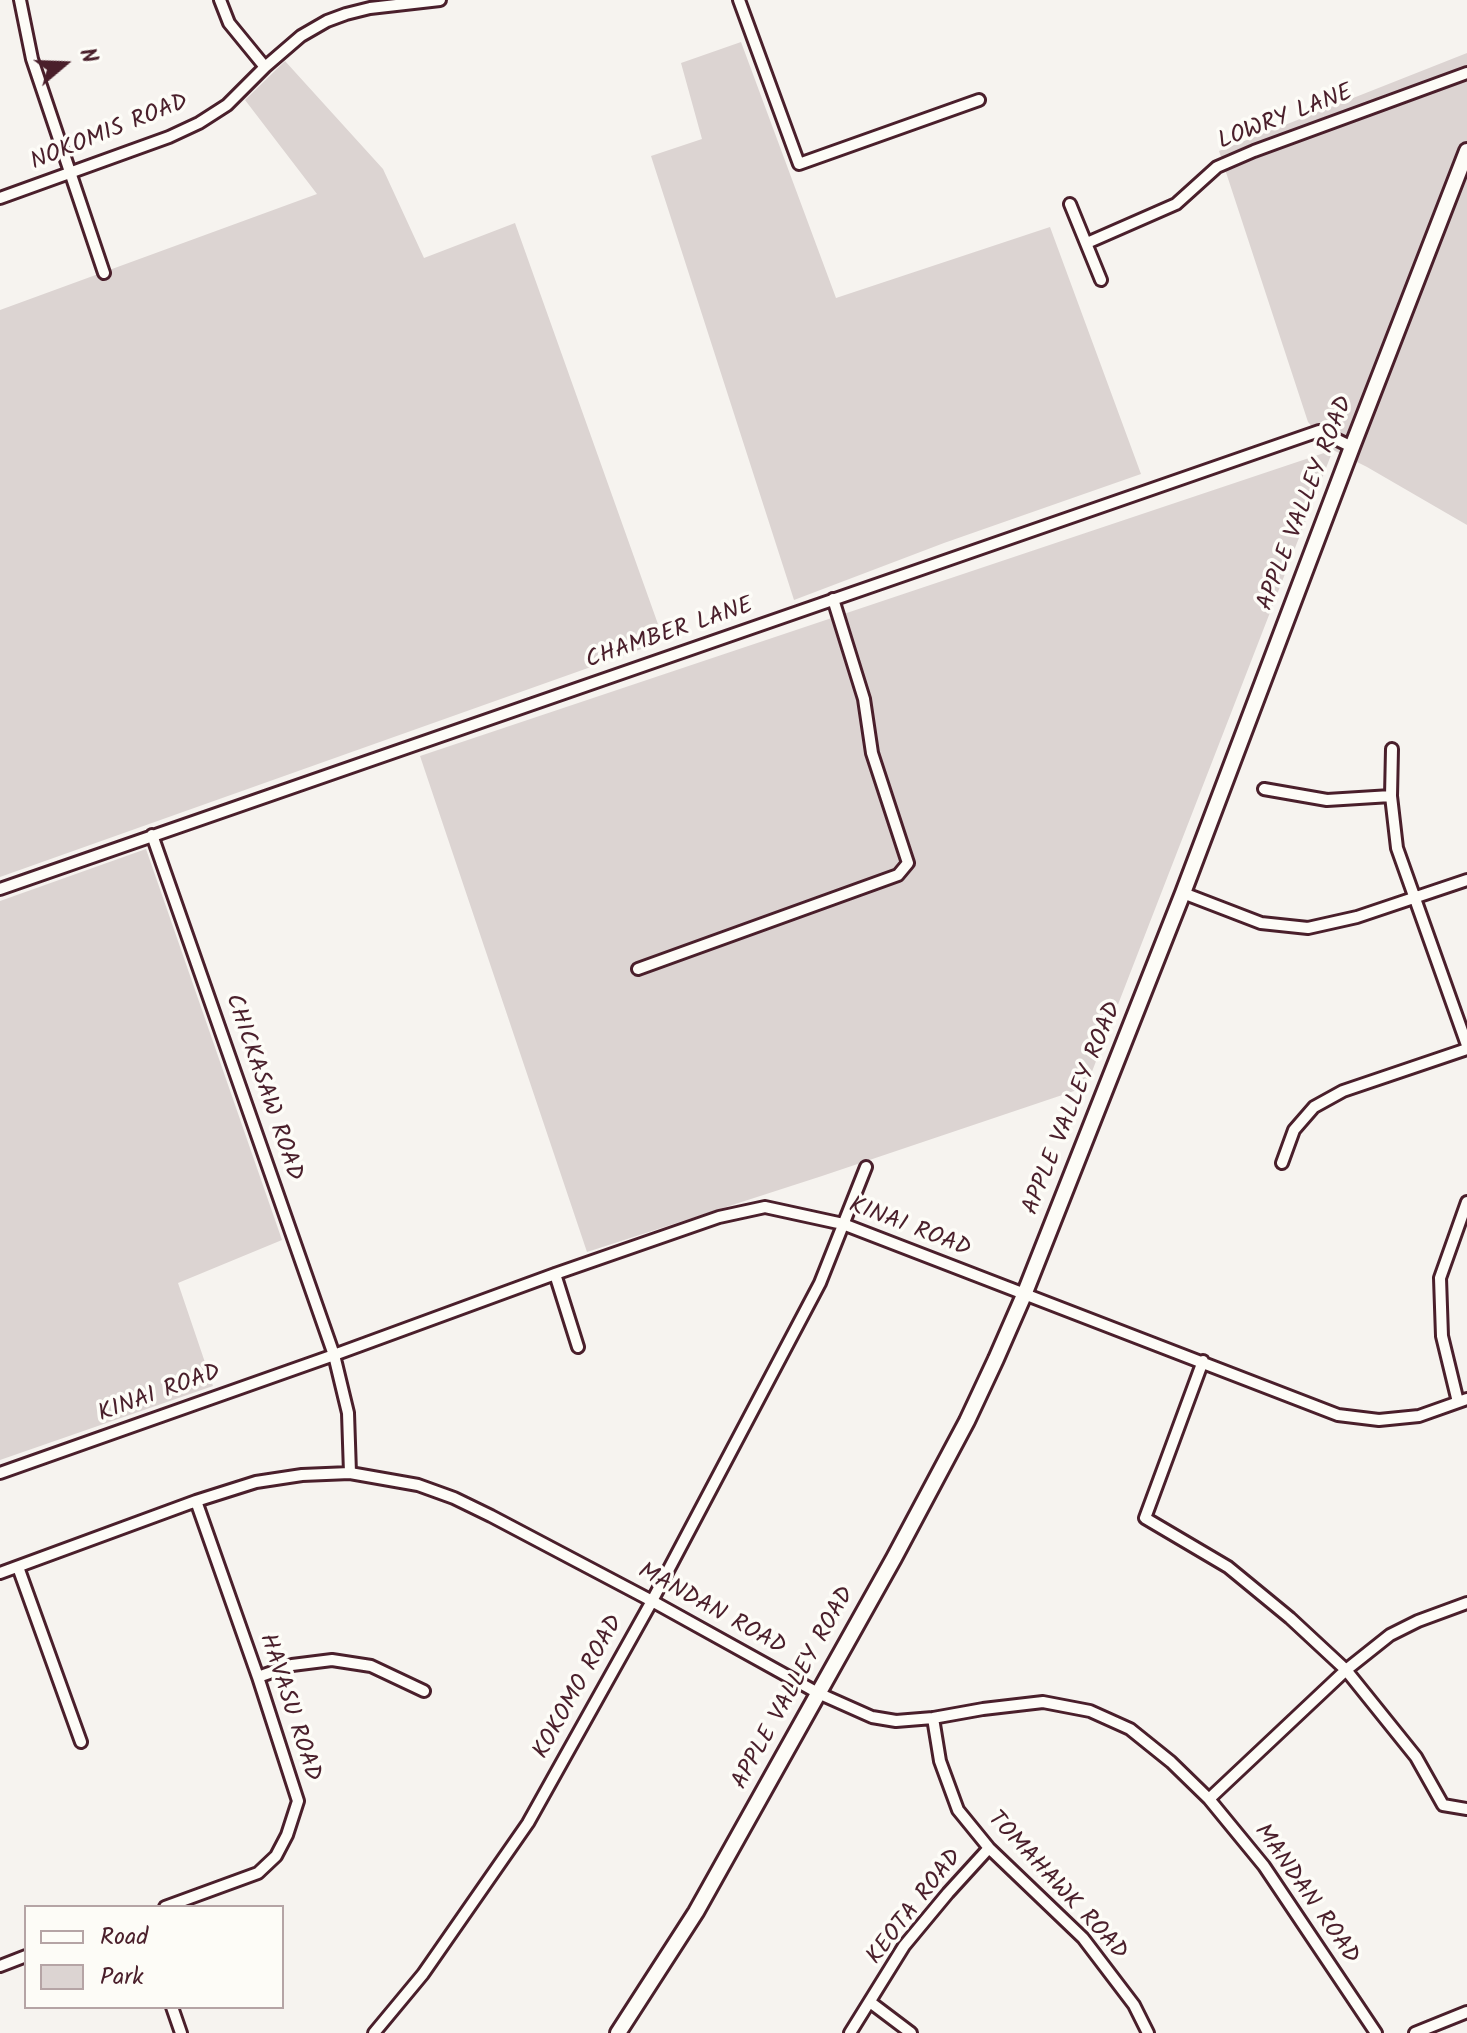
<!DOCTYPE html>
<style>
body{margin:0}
#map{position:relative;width:1467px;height:2033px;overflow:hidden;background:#f6f3ef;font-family:Kalam,sans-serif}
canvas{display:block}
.legend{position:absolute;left:24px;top:1905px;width:260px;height:104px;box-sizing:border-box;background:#fdfcf7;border:2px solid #b5a4a5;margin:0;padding:10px 14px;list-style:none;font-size:24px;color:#4a1f2b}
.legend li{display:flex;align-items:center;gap:16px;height:40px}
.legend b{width:40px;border:2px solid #b5a4a5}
.north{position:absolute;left:24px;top:24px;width:80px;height:80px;-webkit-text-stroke:6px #fdfcf7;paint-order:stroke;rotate:71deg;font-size:22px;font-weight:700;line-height:32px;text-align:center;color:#4a1f2b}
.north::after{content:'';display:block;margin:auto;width:28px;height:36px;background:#4a1f2b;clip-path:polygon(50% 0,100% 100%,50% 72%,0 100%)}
</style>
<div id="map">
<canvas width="1467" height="2033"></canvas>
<ul class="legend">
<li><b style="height:10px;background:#fdfcf7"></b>Road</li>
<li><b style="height:22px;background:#dcd4d2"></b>Park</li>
</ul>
<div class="north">N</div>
</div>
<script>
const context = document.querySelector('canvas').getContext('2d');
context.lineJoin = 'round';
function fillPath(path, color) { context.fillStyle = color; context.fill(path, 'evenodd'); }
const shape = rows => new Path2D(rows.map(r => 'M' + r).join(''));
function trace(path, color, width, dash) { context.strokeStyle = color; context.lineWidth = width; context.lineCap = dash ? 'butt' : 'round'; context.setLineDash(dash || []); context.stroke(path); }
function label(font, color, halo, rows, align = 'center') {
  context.font = font + ' Kalam,sans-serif'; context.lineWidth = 7; context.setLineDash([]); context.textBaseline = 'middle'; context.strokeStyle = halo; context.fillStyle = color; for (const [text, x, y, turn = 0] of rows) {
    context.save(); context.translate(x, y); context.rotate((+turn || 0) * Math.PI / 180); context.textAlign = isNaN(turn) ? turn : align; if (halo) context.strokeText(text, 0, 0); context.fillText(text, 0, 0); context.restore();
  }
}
const green = shape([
 [741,42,836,298,1050,227,1141,474,944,543,794,600,651,156,702,139,681,63],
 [1467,53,1467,525,1367,467,1333,450,1086,1087,822,1176,587,1252,420,756,1333,450,1308,422,1219,151],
 [285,61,383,169,424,258,515,223,664,641,0,877,0,310,317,194,245,100],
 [146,849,282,1240,178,1283,213,1386,0,1460,0,901]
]);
const minor = shape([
 [20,0,32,59,104,273],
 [220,0,229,23,265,67],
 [739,0,799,164,979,100],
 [0,198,169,137,199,123,227,105,265,67,301,36,327,21,346,14,370,8,440,0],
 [1070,204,1101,280],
 [1087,243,1176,204,1217,167,1254,151,1467,73],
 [1392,749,1391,796,1397,848,1467,1045],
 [1264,789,1327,800,1391,796],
 [152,835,334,1355,348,1413,350,1473],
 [0,889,1319,431,1352,447],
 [1183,893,1261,923,1308,928,1357,917,1467,880],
 [638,969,898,875,908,863,872,753,864,699,833,599],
 [1282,1163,1294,1130,1314,1107,1343,1091,1467,1049],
 [555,1274,578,1347],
 [1203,1361,1145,1518,1228,1567,1290,1618,1346,1670,1416,1757,1443,1805,1467,1809],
 [1458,1402,1442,1336,1440,1278,1467,1202],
 [0,1473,334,1355,555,1274,719,1217,765,1207,843,1224,1338,1415,1379,1420,1419,1416,1467,1399],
 [18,1567,81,1742],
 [0,1573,196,1501,256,1482,302,1475,350,1473,418,1485,454,1498,491,1516,652,1601,818,1693,872,1717,896,1721,933,1718,983,1709,1043,1702,1090,1711,1130,1729,1171,1762,1209,1799,1264,1866,1376,2033],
 [258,1677,292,1665,332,1660,371,1666,424,1691],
 [933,1718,940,1761,958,1810,989,1848,1083,1938,1134,2005,1148,2033],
 [1209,1799,1346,1670,1390,1635,1418,1621,1467,1603],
 [165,1907,258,1873,276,1856,287,1835,298,1801,258,1677,196,1501],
 [0,1966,26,1956],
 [870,2002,911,2033],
 [172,2007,181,2033],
 [374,2033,423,1974,528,1823,652,1601,820,1283,866,1167],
 [850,2033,904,1946,948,1893,989,1848],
 [1415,2033,1467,2012]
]);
const secondary = shape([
 [618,2033,696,1912,894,1558,967,1421,996,1359,1024,1295,1183,893,1352,447,1467,151]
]);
const streetNames = [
 ["LOWRY LANE",1286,119,-21],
 ["NOKOMIS ROAD",110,134,-22],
 ["APPLE VALLEY ROAD",1307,504,-69],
 ["CHAMBER LANE",670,635,-19],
 ["CHICKASAW ROAD",262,1088,71],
 ["APPLE VALLEY ROAD",1074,1109,-68],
 ["KINAI ROAD",909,1229,21],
 ["KINAI ROAD",160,1395,-20],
 ["MANDAN ROAD",711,1611,29],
 ["KOKOMO ROAD",580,1688,-61],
 ["APPLE VALLEY ROAD",795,1689,-61],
 ["HAVASU ROAD",288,1708,72],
 ["TOMAHAWK ROAD",1056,1887,47],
 ["MANDAN ROAD",1305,1895,55],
 ["KEOTA ROAD",916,1908,-52]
];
fillPath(green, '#dcd4d2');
trace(minor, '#4a1f2b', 16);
trace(secondary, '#4a1f2b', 20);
trace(minor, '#fdfcf7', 10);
trace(secondary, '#fdfcf7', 14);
label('24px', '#4a1f2b', '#fdfcf7', streetNames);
</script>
